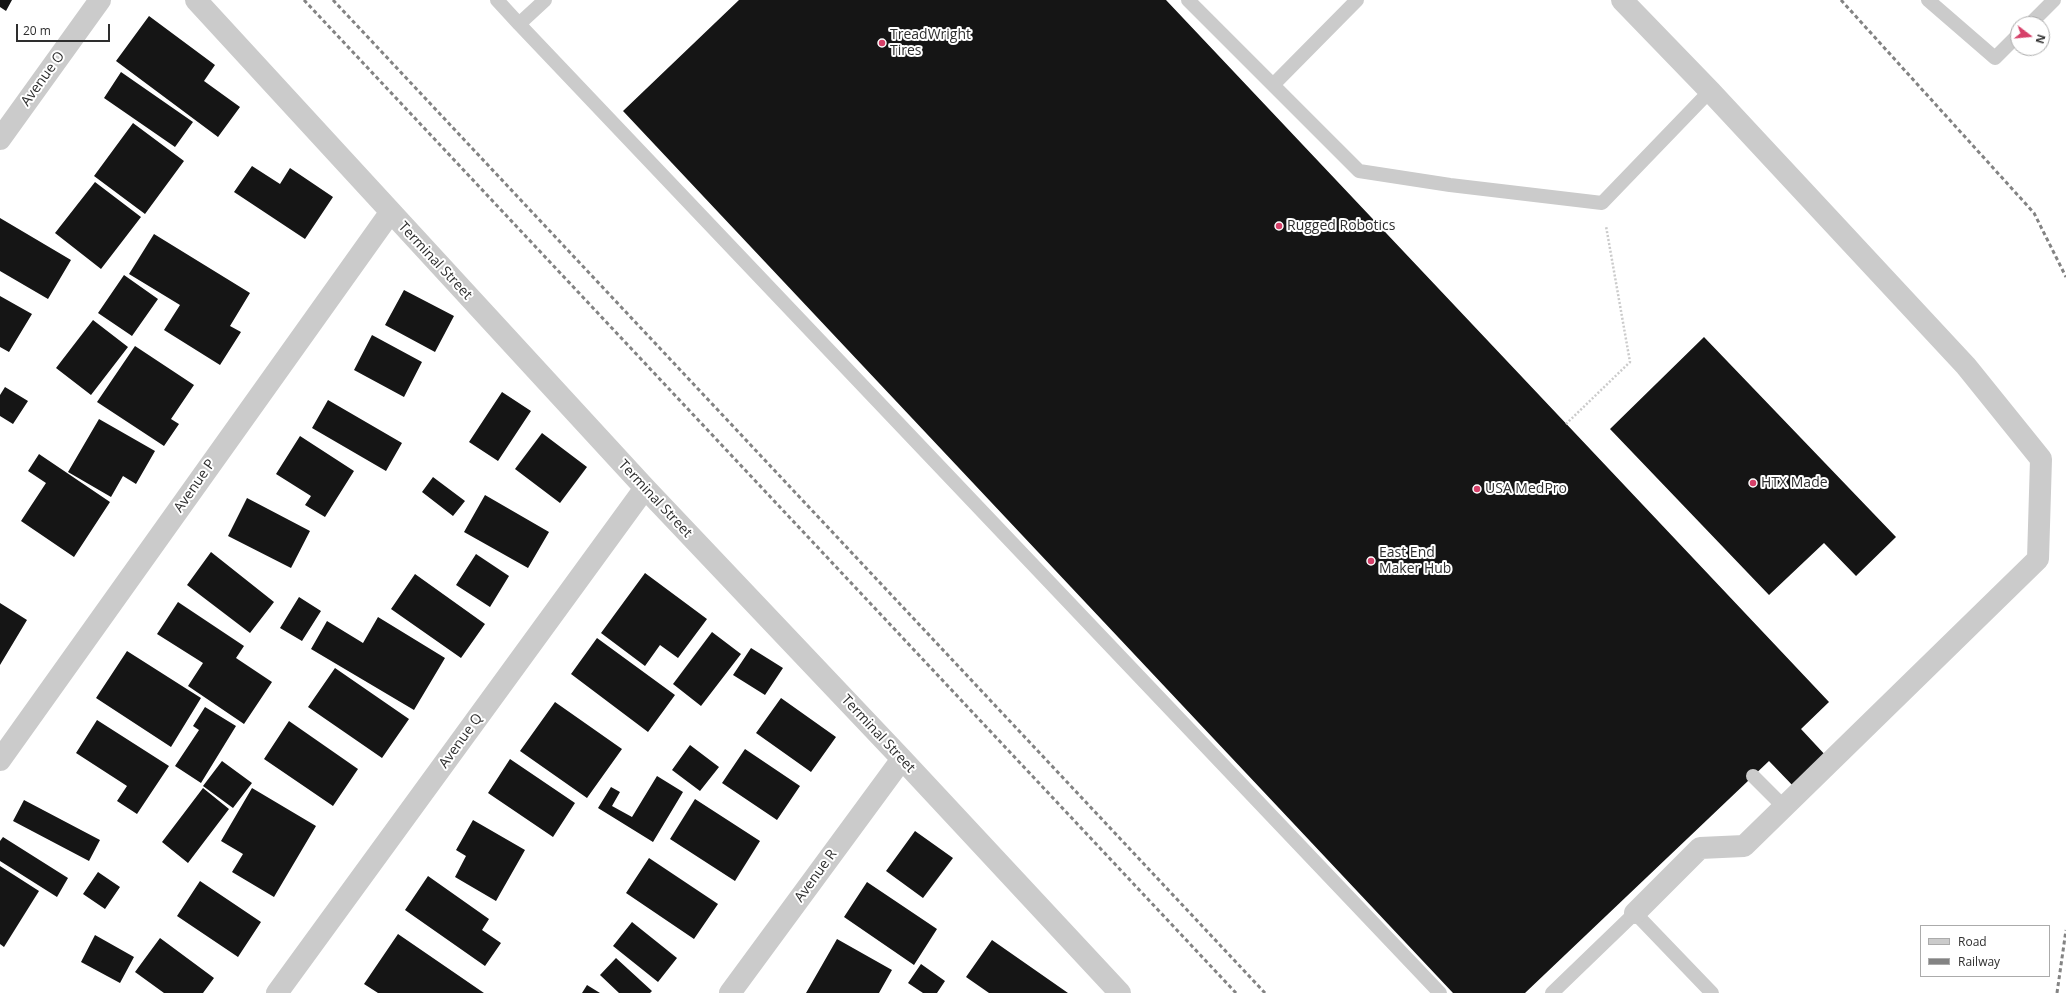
<!DOCTYPE html>
<style>
body{margin:0}
#map{position:relative;width:2066px;height:993px;overflow:hidden;background:#fff;font-family:"Open Sans",sans-serif}
canvas{display:block}
.legend{position:absolute;left:1920px;top:925px;width:130px;height:52px;box-sizing:border-box;background:#fff;border:1px solid #ababab;margin:0;padding:5px 7px;list-style:none;font-size:12px;color:#2e2e2e}
.legend li{display:flex;align-items:center;gap:8px;height:20px}
.legend b{width:20px;border:1px solid #ababab}
.north{position:absolute;left:2010px;top:16px;width:40px;height:40px;box-sizing:border-box;background:#fff;border:1px solid #ababab;border-radius:50%;rotate:106deg;font-size:11px;font-weight:700;line-height:16px;text-align:center;color:#2e2e2e}
.north::after{content:'';display:block;margin:auto;width:14px;height:18px;background:#d64069;clip-path:polygon(50% 0,100% 100%,50% 72%,0 100%)}
.scale{position:absolute;left:16px;top:24px;width:94px;height:18px;box-sizing:border-box;border:2px solid #2e2e2e;border-top:0;padding-left:5px;font-size:12px;line-height:14px;white-space:nowrap;color:#2e2e2e;-webkit-text-stroke:3px #fff;paint-order:stroke}
</style>
<div id="map">
<canvas width="2066" height="993"></canvas>
<ul class="legend">
<li><b style="height:5px;background:#cbcbcb"></b>Road</li>
<li><b style="height:5px;background:#838383"></b>Railway</li>
</ul>
<div class="north">N</div>
<div class="scale">20 m</div>
</div>
<script>
const context = document.querySelector('canvas').getContext('2d');
context.lineJoin = 'round';
function fillPath(path, color) { context.fillStyle = color; context.fill(path, 'evenodd'); }
const shape = rows => new Path2D(rows.map(r => 'M' + r).join(''));
function trace(path, color, width, dash) { context.strokeStyle = color; context.lineWidth = width; context.lineCap = dash ? 'butt' : 'round'; context.setLineDash(dash || []); context.stroke(path); }
function label(font, color, halo, rows, align = 'center') {
  context.font = font + ' "Open Sans",sans-serif'; context.lineWidth = 4; context.setLineDash([]); context.textBaseline = 'middle'; context.strokeStyle = halo; context.fillStyle = color; for (const [text, x, y, turn = 0] of rows) {
    context.save(); context.translate(x, y); context.rotate((+turn || 0) * Math.PI / 180); context.textAlign = isNaN(turn) ? turn : align; if (halo) context.strokeText(text, 0, 0); context.fillText(text, 0, 0); context.restore();
  }
}
const building = shape([
 [0,0,12,0,6,11,0,7],
 [739,0,1166,0,1829,702,1801,729,1828,758,1796,789,1769,761,1525,993,1453,993,623,111],
 [149,16,215,65,204,81,240,107,218,137,116,61],
 [121,72,193,122,175,147,104,98],
 [133,123,184,161,145,214,94,176],
 [252,166,280,184,290,168,333,197,305,239,234,192],
 [95,182,141,217,101,269,55,233],
 [0,218,71,260,48,299,0,271],
 [154,234,250,293,230,326,241,332,220,365,164,330,180,305,129,274],
 [124,275,158,299,132,336,98,313],
 [404,290,454,316,435,352,385,325],
 [0,296,32,314,9,352,0,347],
 [93,320,128,347,91,395,56,368],
 [372,335,422,362,404,397,354,370],
 [1704,337,1896,537,1856,576,1824,543,1769,595,1610,429],
 [135,346,194,385,171,419,179,424,164,446,97,402],
 [5,387,28,401,13,424,0,416,0,395],
 [502,392,531,411,498,461,469,442],
 [328,400,402,443,386,471,312,428],
 [99,419,155,451,136,484,123,476,111,497,68,472],
 [542,433,587,467,560,503,515,469],
 [300,436,354,471,325,517,305,505,311,496,276,474],
 [39,454,110,502,74,557,21,521,46,483,28,471],
 [433,477,465,501,453,516,422,492],
 [485,495,549,532,528,568,464,532],
 [247,498,310,531,291,568,228,536],
 [211,552,274,602,250,633,187,585],
 [476,554,509,576,490,607,456,585],
 [645,573,707,619,678,658,660,645,645,666,601,633],
 [415,574,485,624,461,658,391,609],
 [299,597,321,611,302,641,280,628],
 [178,602,244,646,236,658,272,682,244,724,188,686,203,663,157,634],
 [0,603,27,620,0,665],
 [378,617,445,658,414,710,311,649,327,621,363,643],
 [712,632,741,654,701,706,673,684],
 [597,638,675,695,648,732,571,674],
 [751,648,783,668,765,695,733,675],
 [127,651,201,698,171,747,96,698],
 [335,668,409,719,382,758,308,707],
 [781,698,836,737,811,772,756,733],
 [555,702,622,749,587,798,520,751],
 [205,707,236,726,201,783,175,766,199,730,193,726],
 [97,720,169,766,137,814,117,801,127,786,76,753],
 [289,721,358,769,333,806,264,759],
 [690,745,719,767,700,791,672,770],
 [745,749,800,786,777,820,722,783],
 [510,759,575,803,553,837,488,793],
 [222,761,252,783,233,808,203,786],
 [657,776,683,792,653,842,598,808,611,787,620,792,612,806,632,817],
 [203,788,229,809,188,863,162,842],
 [252,788,316,826,274,897,232,872,243,854,221,841],
 [695,799,760,841,735,881,670,839],
 [24,800,100,840,89,861,13,821],
 [473,820,525,850,496,901,455,877,466,856,456,850],
 [915,831,953,858,923,898,886,871],
 [3,837,68,878,57,897,0,861,0,841],
 [649,858,718,904,694,939,626,893],
 [0,866,39,891,4,947,0,944],
 [98,872,120,887,105,909,83,894],
 [428,876,489,919,482,930,501,943,485,966,405,910],
 [200,881,261,922,238,957,177,916],
 [867,882,937,929,914,965,844,917],
 [632,922,677,958,658,982,613,946],
 [398,934,484,993,378,993,364,984],
 [95,935,134,957,120,983,81,962],
 [160,938,214,978,203,993,164,993,135,972],
 [837,939,892,970,879,993,806,993],
 [992,940,1068,993,989,993,966,977],
 [616,958,652,991,650,993,619,993,600,975],
 [921,964,945,981,937,993,923,993,908,983],
 [587,985,600,993,582,993]
]);
const path = shape([
 [1566,424,1630,362,1606,226]
]);
const service = shape([
 [497,0,519,24,545,0],
 [1188,0,1359,171,1450,185,1602,203,1710,91],
 [1928,0,1995,58,2018,35],
 [519,24,1440,993],
 [2030,24,2054,0],
 [1273,85,1357,0],
 [1753,776,1784,807],
 [1552,993,1635,913,1712,993]
]);
const minor = shape([
 [196,0,645,488,902,759,1120,993],
 [1622,0,1710,91,1966,366,2041,459,2038,559,1744,846,1700,848,1635,913],
 [0,139,100,0],
 [0,760,390,213],
 [277,993,645,488],
 [730,993,902,759]
]);
const rail = shape([
 [304,0,1236,993],
 [333,0,1265,993],
 [1841,0,2034,213,2066,277],
 [2057,993,2066,930]
]);
const markers = [
 [882,43,4,"#d64069"],
 [1279,226,4,"#d64069"],
 [1753,483,4,"#d64069"],
 [1477,489,4,"#d64069"],
 [1371,561,4,"#d64069"]
];
const poiNames = [
 ["TreadWright",890,35],
 ["Tires",890,51],
 ["Rugged Robotics",1287,226],
 ["HTX Made",1761,483],
 ["USA MedPro",1485,489],
 ["East End",1379,553],
 ["Maker Hub",1379,569]
];
const streetNames = [
 ["Avenue O",43,79,-54],
 ["Terminal Street",435,261,47],
 ["Avenue P",195,486,-55],
 ["Terminal Street",655,499,47],
 ["Terminal Street",878,734,47],
 ["Avenue Q",461,741,-54],
 ["Avenue R",816,876,-54]
];
fillPath(building, '#151515');
trace(path, '#cbcbcb', 2.5, [2, 2]);
trace(service, '#cbcbcb', 14);
trace(minor, '#cbcbcb', 22);
trace(rail, '#838383', 3, [4, 3]);
for (const [x, y, r, color] of markers) { const dot = new Path2D(); dot.arc(x, y, r, 0, 2 * Math.PI); context.fillStyle = color; context.fill(dot); trace(dot, '#fff', 1.5); }
label('14px', '#2e2e2e', '#fff', poiNames, 'left');
label('14px', '#2e2e2e', '#fff', streetNames);
</script>
